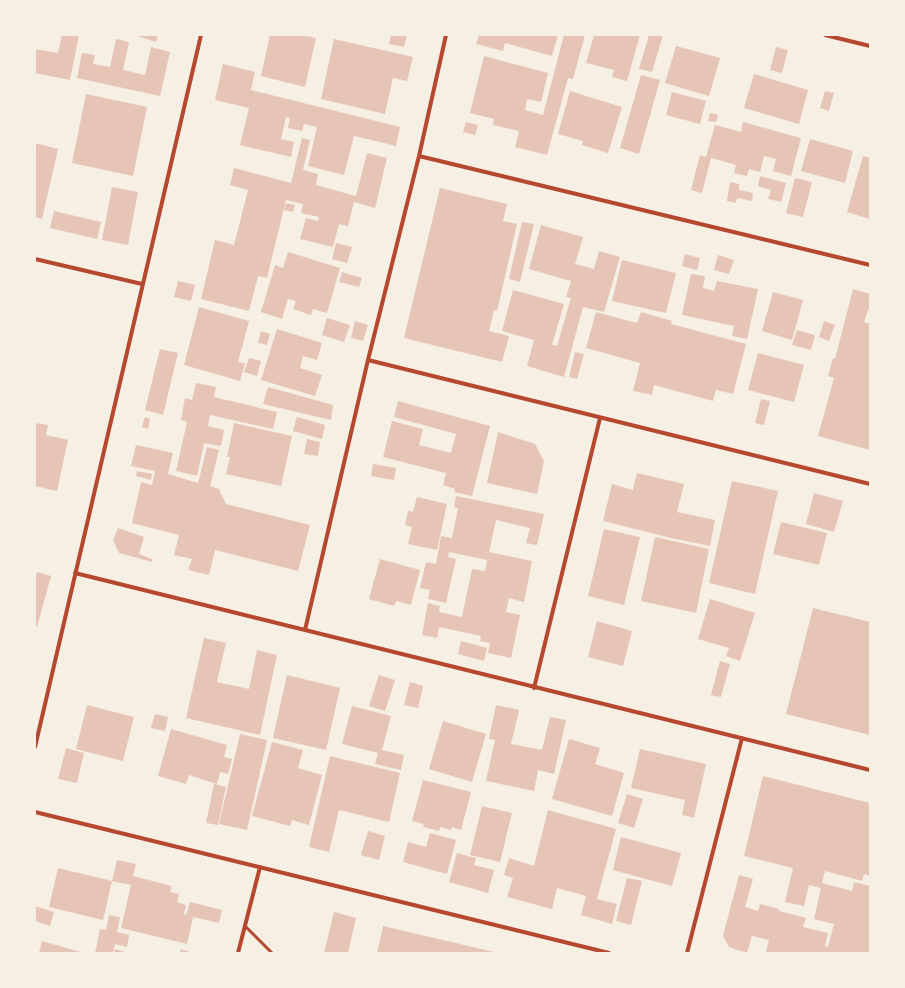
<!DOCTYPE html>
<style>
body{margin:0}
#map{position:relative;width:905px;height:988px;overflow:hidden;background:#f6efe4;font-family:Quicksand,sans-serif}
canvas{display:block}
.frame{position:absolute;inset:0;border:36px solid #f6efe4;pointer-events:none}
</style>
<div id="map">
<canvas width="905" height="988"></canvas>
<div class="frame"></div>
</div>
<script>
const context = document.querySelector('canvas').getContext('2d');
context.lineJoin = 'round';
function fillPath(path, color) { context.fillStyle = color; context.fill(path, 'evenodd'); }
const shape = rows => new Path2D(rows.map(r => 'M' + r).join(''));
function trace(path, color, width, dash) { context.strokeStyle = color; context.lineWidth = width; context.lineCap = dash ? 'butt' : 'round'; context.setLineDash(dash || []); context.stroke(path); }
const building = shape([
 [62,35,79,35,70,80,35,73,35,49,58,53],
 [134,35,158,35,156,42],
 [270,35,303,35,316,38,305,87,261,76],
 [391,35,407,35,404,47,389,44],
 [479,35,558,35,552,56,505,43,503,51,476,44],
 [564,35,585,35,573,79,568,78,547,155,515,147,519,131,493,125,494,119,470,113,484,56,548,73,541,102,527,99,525,110,543,115],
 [594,35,640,35,627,81,612,77,614,70,586,63],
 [649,35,663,35,652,72,639,69],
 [116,39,129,42,123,70,145,75,151,47,170,52,160,96,77,78,82,53,95,55,93,64,110,67],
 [334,39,413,57,407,81,393,78,385,114,321,99],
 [676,46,720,58,709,96,665,83],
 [776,47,788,50,782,73,770,70],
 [223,64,255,72,251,90,400,127,396,146,354,136,344,175,308,166,317,127,304,124,302,131,288,128,290,118,286,117,281,139,294,142,291,157,240,145,249,108,215,100],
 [754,74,808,90,799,124,744,108],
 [641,75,660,80,639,154,620,148],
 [570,91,622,107,608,153,582,145,583,141,558,134],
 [825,91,834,93,829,111,820,108],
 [672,92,706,101,700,124,666,115],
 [86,94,147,107,133,176,72,163],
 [710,113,718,115,716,122,708,121],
 [466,122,478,125,475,135,463,132],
 [743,122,801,138,791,176,773,171,776,159,764,156,760,172,749,169,747,176,734,173,736,165,711,158,702,193,691,190,700,155,706,157,715,125,741,132],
 [302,138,310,140,303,170,318,174,316,185,356,196,367,153,387,158,375,208,354,202,348,226,339,224,333,247,300,239,306,218,318,221,319,217,301,213,303,204,286,200,267,278,258,276,249,311,201,299,215,240,234,245,248,190,230,185,234,168,291,183],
 [810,139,853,151,845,183,801,171],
 [35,143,58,149,42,219,35,217],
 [863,156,870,158,869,219,847,212],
 [760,176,786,183,781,202,768,199,771,190,758,186],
 [795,178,812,182,803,217,786,213],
 [730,182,739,184,739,190,753,193,752,201,737,198,736,203,727,201],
 [112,187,138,192,128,245,102,240],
 [440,188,507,204,503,221,517,224,497,311,494,310,489,331,509,336,502,362,404,338],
 [286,203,295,205,293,212,284,210],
 [54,211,101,222,97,239,50,228],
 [522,222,534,224,520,282,509,279],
 [541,225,583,237,575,264,594,269,599,251,620,257,604,312,583,307,564,377,527,366,534,340,502,331,513,290,564,304,552,345,557,346,571,298,566,297,571,281,529,269],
 [336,243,352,247,347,263,332,259],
 [288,252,340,268,327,313,313,309,311,315,293,309,296,301,288,299,282,319,261,312,275,265,283,268],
 [685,254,700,258,697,270,682,266],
 [718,255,734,260,729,274,714,270],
 [622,260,676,273,666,313,612,301],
 [342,272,362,278,359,287,339,282],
 [691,274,705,276,703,288,714,291,717,281,758,289,747,339,732,336,734,326,682,315],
 [178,281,195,285,191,301,174,297],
 [853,289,870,294,870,305,864,322,870,324,870,450,818,436,834,378,828,376,833,358,835,359],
 [773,292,803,300,792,340,762,331],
 [199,307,249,321,238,362,245,363,240,381,184,365],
 [596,312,637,323,641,312,672,321,671,324,746,344,733,394,716,390,713,401,654,385,652,395,633,391,640,363,586,348],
 [327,318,350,325,344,342,322,335],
 [355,321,368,325,363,341,351,338],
 [824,321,835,325,829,341,819,337],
 [277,329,322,343,317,360,303,356,300,368,322,375,315,396,261,380],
 [797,330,815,335,811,350,792,345],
 [261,331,270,334,267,345,258,343],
 [160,349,178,353,163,415,145,410],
 [575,352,584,354,577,379,569,377],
 [758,353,804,365,794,402,748,390],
 [249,358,261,361,257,376,244,372],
 [196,383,216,387,214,397,277,412,273,429,210,415,208,426,224,430,221,446,204,443,197,476,176,471,187,422,181,420,185,398,192,400],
 [268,387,333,405,331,420,263,404],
 [761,399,770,401,764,425,755,423],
 [398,401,490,426,472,496,454,492,455,489,443,485,446,473,383,457,392,421,423,429,419,445,451,453,456,434,394,417],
 [145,417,150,419,148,429,142,427],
 [297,417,325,425,322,439,293,431],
 [35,423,48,425,46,435,68,440,57,491,35,486],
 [234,423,292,436,281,486,226,474,230,457,227,457],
 [498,432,535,444,544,461,537,494,487,483],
 [307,439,320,442,318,456,304,454],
 [136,445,173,453,168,474,198,483,207,447,219,450,210,486,219,489,226,504,310,525,298,571,215,550,209,575,188,570,192,559,174,555,179,535,132,523,141,482,152,485,155,471,131,466],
 [373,464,396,468,394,480,371,476],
 [137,471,152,474,151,480,136,476],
 [637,473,684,484,677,512,715,520,710,546,671,538,603,521,612,484,633,490],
 [732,481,778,491,755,594,709,583],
 [814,493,843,501,834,532,806,524],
 [456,496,544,514,537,545,526,543,530,528,496,520,489,552,532,561,524,602,509,598,506,612,520,615,511,658,488,653,490,643,480,641,481,636,439,627,437,638,422,635,428,603,440,606,439,612,462,617,472,569,485,571,487,560,449,552,448,557,456,559,446,603,428,599,430,590,420,588,426,562,436,564,441,536,452,538,458,508,454,507],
 [417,497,447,504,437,550,408,544,412,527,405,525,408,511,413,512],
 [781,522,827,533,819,565,773,554],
 [118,528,144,537,139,554,152,559,152,562,119,553,113,540],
 [604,529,640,537,624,605,588,596],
 [655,537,709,549,696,613,641,601],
 [380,559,420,570,411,605,396,601,394,606,369,599],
 [37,572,51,576,37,627,35,626,35,581],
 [710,599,755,613,740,661,726,656,729,648,698,639],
 [813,608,870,622,870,735,786,714],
 [597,621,632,631,623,666,588,657],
 [204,638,226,643,217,682,249,689,257,650,277,655,260,735,186,718],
 [461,641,487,648,484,661,458,654],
 [720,661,730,664,721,697,711,695],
 [287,675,340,688,326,750,273,738],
 [379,675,395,680,385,711,369,706],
 [410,682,423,686,418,708,404,705],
 [87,705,134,717,123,761,76,749],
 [496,705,519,710,511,744,542,750,550,717,566,720,554,774,538,770,534,791,486,781,495,740,489,739],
 [352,706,391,716,382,750,404,755,401,770,375,764,378,753,342,744],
 [155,714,168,717,165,731,151,728],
 [443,721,486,734,472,782,429,769],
 [171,729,227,745,224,757,232,759,228,774,220,772,217,784,189,775,186,784,158,776],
 [240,734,267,740,247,830,219,824],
 [569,739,600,748,595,764,624,773,612,816,552,799],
 [272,742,303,750,298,768,322,775,309,825,292,820,290,826,252,816],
 [66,748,84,753,77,783,58,779],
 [640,749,706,764,694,818,682,815,685,800,631,788],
 [330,756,400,773,389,822,339,810,329,852,309,847],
 [763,776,870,803,870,876,864,874,862,881,825,871,822,883,852,891,854,882,870,886,870,953,771,953,766,952,769,940,752,936,747,953,729,947,723,936,739,875,753,879,745,907,758,911,760,904,779,909,779,911,806,918,803,927,828,933,825,946,828,947,834,924,814,919,821,888,809,885,804,906,785,902,793,868,744,856],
 [423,780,471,792,461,830,452,827,451,830,440,827,439,831,423,827,424,824,412,821],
 [214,784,226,787,218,825,206,823],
 [627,794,643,799,634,828,618,823],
 [482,806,512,813,500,862,470,855],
 [548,810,616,829,597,899,617,904,612,924,581,915,586,896,557,888,552,909,507,897,513,878,504,875,509,858,534,866],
 [368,831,385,836,379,860,361,855],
 [430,833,456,840,447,874,403,862,408,842,426,847],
 [621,837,681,853,672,886,613,870],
 [457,853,476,858,474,865,494,870,488,893,449,882],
 [117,860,136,864,133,876,172,886,170,892,179,894,177,902,186,905,184,914,186,915,190,902,222,910,219,923,193,917,187,944,121,928,131,885,112,881],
 [58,868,112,881,103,920,49,907],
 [627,878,642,881,631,925,616,921],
 [35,906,54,912,50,926,35,921],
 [334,912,356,918,348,953,324,953],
 [109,915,120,917,117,932,129,935,127,947,115,944,113,953,95,953,100,929,106,930],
 [383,926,494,952,494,953,377,953],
 [42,941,84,953,39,953],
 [115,949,128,953,114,953],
 [181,949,193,953,180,953]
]);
const service = shape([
 [245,926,272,953]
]);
const minor = shape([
 [825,35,870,46],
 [419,156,870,265],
 [35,259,142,284],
 [368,360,870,484],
 [75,573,870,770],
 [305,630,368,360,419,156,446,35],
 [534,688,600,418],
 [35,747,201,35],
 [35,812,609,953],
 [238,953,260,867],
 [687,953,742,738]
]);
fillPath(building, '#e6c5b7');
trace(service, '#b5482f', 3);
trace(minor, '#b5482f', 4);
</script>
